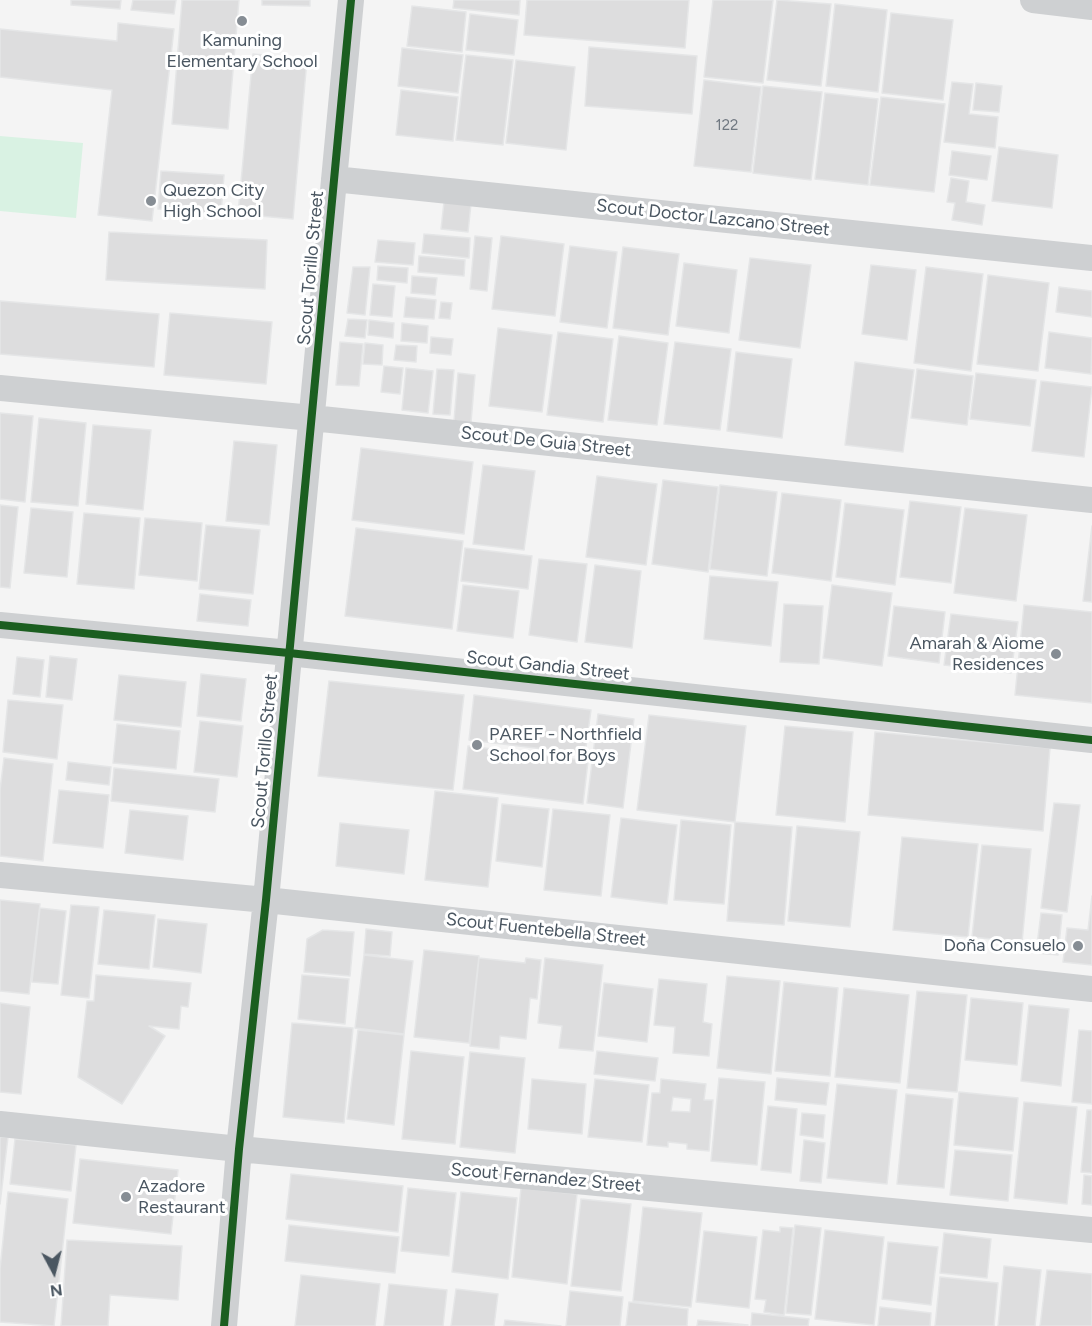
<!DOCTYPE html>
<meta charset="utf-8">
<style>
body{margin:0}
#map{position:relative;width:1092px;height:1326px;overflow:hidden;background:#f4f4f4;font-family:Figtree,sans-serif}
canvas{display:block}
.north{position:absolute;left:24px;top:1242px;width:60px;height:60px;-webkit-text-stroke:4px #fff;paint-order:stroke;rotate:173deg;font-size:16px;font-weight:700;line-height:24px;text-align:center;color:#4a5661}
.north::after{content:'';display:block;margin:auto;width:21px;height:27px;background:#4a5661;clip-path:polygon(50% 0,100% 100%,50% 72%,0 100%)}
</style>
<div id="map">
<canvas width="1092" height="1326"></canvas>
<div class="north">N</div>
</div>
<script>
const context = document.querySelector('canvas').getContext('2d');
context.lineJoin = 'round';
function fillPath(path, color) { context.fillStyle = color; context.fill(path, 'evenodd'); }
const shape = rows => new Path2D(rows.map(r => 'M' + r).join(''));
function trace(path, color, width, dash) { context.strokeStyle = color; context.lineWidth = width; context.lineCap = dash ? 'butt' : 'round'; context.setLineDash(dash || []); context.stroke(path); }
function label(font, color, halo, rows, align = 'center') {
  context.font = font + ' Figtree,sans-serif'; context.lineWidth = 6; context.setLineDash([]); context.textBaseline = 'middle'; context.strokeStyle = halo; context.fillStyle = color; for (const [text, x, y, turn = 0] of rows) {
    context.save(); context.translate(x, y); context.rotate((+turn || 0) * Math.PI / 180); context.textAlign = isNaN(turn) ? turn : align; if (halo) context.strokeText(text, 0, 0); context.fillText(text, 0, 0); context.restore();
  }
}
const green = shape([
 [0,136,83,143,76,218,0,211]
]);
const building = shape([
 [71,0,121,0,120,9,71,5,71,0],
 [133,0,176,0,174,14,131,10,133,0],
 [182,0,239,0,228,129,172,124,182,0],
 [262,0,310,0,310,6,262,5,262,0],
 [454,0,520,0,519,15,453,8,454,0],
 [527,0,689,0,685,48,524,35,527,0],
 [713,0,773,0,763,83,704,77,713,0],
 [777,0,831,4,821,86,767,80,777,0],
 [835,4,887,10,878,92,826,86,835,4],
 [412,6,466,12,462,52,407,46,412,6],
 [891,13,953,20,943,100,882,93,891,13],
 [470,14,518,20,514,55,466,50,470,14],
 [118,23,174,29,152,221,98,215,112,90,0,77,0,29,117,41,118,23],
 [589,47,697,56,692,114,585,106,589,47],
 [402,48,463,55,458,93,398,86,402,48],
 [253,54,307,59,293,219,238,214,253,54],
 [466,55,513,60,503,145,456,140,466,55],
 [516,60,575,67,566,150,506,143,516,60],
 [704,80,761,87,751,172,694,166,704,80],
 [952,82,973,84,969,114,998,117,995,148,944,142,952,82],
 [976,83,1002,86,999,112,973,110,976,83],
 [763,86,822,92,811,180,753,173,763,86],
 [401,90,458,97,453,141,396,135,401,90],
 [825,93,878,99,868,185,815,179,825,93],
 [881,97,945,104,934,192,870,185,881,97],
 [999,147,1058,155,1052,208,992,201,999,147],
 [952,151,991,156,987,180,949,175,952,151],
 [161,171,224,175,221,214,158,209,161,171],
 [951,178,969,181,966,202,985,205,982,225,952,220,955,203,947,202,951,178],
 [444,202,471,204,468,232,441,229,444,202],
 [109,232,267,240,265,289,106,280,109,232],
 [424,234,470,238,469,258,422,253,424,234],
 [475,236,492,238,487,291,470,289,475,236],
 [501,236,564,244,555,316,492,309,501,236],
 [378,240,415,243,413,265,375,262,378,240],
 [570,246,617,252,607,328,560,322,570,246],
 [623,247,679,254,668,335,613,328,623,247],
 [419,256,465,260,464,276,418,272,419,256],
 [750,258,811,265,800,348,739,340,750,258],
 [684,263,737,270,729,333,676,326,684,263],
 [871,265,916,270,907,340,862,334,871,265],
 [378,266,408,268,407,283,377,280,378,266],
 [353,267,370,267,365,315,347,313,353,267],
 [926,267,983,274,971,371,914,363,926,267],
 [988,275,1049,283,1038,371,977,364,988,275],
 [412,276,437,278,435,295,411,293,412,276],
 [373,284,395,286,392,317,370,315,373,284],
 [1059,287,1092,291,1092,317,1056,312,1059,287],
 [406,297,436,300,434,319,404,317,406,297],
 [0,301,159,314,154,367,0,354,0,301],
 [441,302,452,303,450,319,439,318,441,302],
 [170,313,272,322,266,384,164,375,170,313],
 [348,319,367,320,365,338,345,336,348,319],
 [369,320,394,323,393,338,368,335,369,320],
 [402,323,428,326,427,343,401,341,402,323],
 [498,328,552,335,542,412,489,406,498,328],
 [558,332,613,339,603,422,547,415,558,332],
 [1049,332,1092,338,1091,374,1045,368,1049,332],
 [619,336,668,343,657,425,608,420,619,336],
 [431,337,453,339,451,355,430,353,431,337],
 [340,342,363,344,359,386,336,385,340,342],
 [675,342,731,349,720,430,664,424,675,342],
 [365,343,383,345,382,365,363,364,365,343],
 [396,345,417,346,416,362,394,360,396,345],
 [736,352,792,359,782,438,727,431,736,352],
 [855,362,914,370,903,452,845,445,855,362],
 [384,366,403,368,400,394,381,392,384,366],
 [406,368,433,371,428,413,402,410,406,368],
 [437,369,454,370,450,415,433,414,437,369],
 [917,369,973,376,967,425,911,418,917,369],
 [458,373,475,375,471,422,454,421,458,373],
 [976,373,1036,380,1030,426,970,419,976,373],
 [1041,381,1092,387,1084,457,1032,451,1041,381],
 [0,413,33,416,25,502,0,499,0,413],
 [39,418,86,423,78,506,31,502,39,418],
 [93,425,151,430,143,510,86,504,93,425],
 [234,441,277,445,269,525,226,521,234,441],
 [361,448,473,462,464,534,352,520,361,448],
 [483,465,535,471,524,550,473,544,483,465],
 [597,476,657,484,646,565,586,557,597,476],
 [663,480,718,487,708,572,652,564,663,480],
 [720,485,777,492,767,576,710,569,720,485],
 [782,493,841,500,831,581,772,573,782,493],
 [910,501,961,507,951,583,900,577,910,501],
 [845,503,904,510,895,585,836,577,845,503],
 [0,505,18,507,10,588,0,587,0,505],
 [31,508,73,512,67,577,24,573,31,508],
 [965,508,1027,515,1016,601,954,593,965,508],
 [84,513,140,518,134,589,77,584,84,513],
 [145,518,202,523,197,581,139,575,145,518],
 [206,525,260,530,253,594,199,589,206,525],
 [1092,526,1092,602,1083,601,1092,526],
 [356,528,463,541,452,629,345,616,356,528],
 [465,548,532,556,528,589,461,581,465,548],
 [539,559,587,564,577,642,529,635,539,559],
 [595,565,641,571,632,648,585,642,595,565],
 [710,576,778,582,771,646,704,639,710,576],
 [463,585,519,591,513,638,457,631,463,585],
 [832,585,892,593,882,666,823,658,832,585],
 [200,594,251,600,248,626,197,621,200,594],
 [784,604,823,606,819,664,780,662,784,604],
 [1024,605,1092,612,1092,703,1015,695,1024,605],
 [894,606,945,612,939,663,888,656,894,606],
 [951,614,1018,622,1011,673,944,665,951,614],
 [50,656,77,659,72,700,46,697,50,656],
 [17,657,44,660,40,697,13,694,17,657],
 [201,674,246,679,241,721,197,716,201,674],
 [119,675,186,682,181,727,114,720,119,675],
 [329,681,464,695,453,790,318,776,329,681],
 [474,695,591,710,585,754,469,740,474,695],
 [8,700,63,705,57,759,3,752,8,700],
 [598,714,634,719,623,808,587,803,598,714],
 [649,715,746,726,735,822,637,810,649,715],
 [200,721,243,726,237,777,194,772,200,721],
 [117,724,180,731,176,769,113,763,117,724],
 [785,726,853,732,845,822,776,815,785,726],
 [875,732,1050,748,1043,831,868,815,875,732],
 [468,746,588,761,583,804,463,789,468,746],
 [4,758,53,764,43,861,0,856,0,790,4,758],
 [68,762,111,767,109,785,66,780,68,762],
 [114,768,219,779,215,812,111,801,114,768],
 [59,790,109,795,103,848,53,843,59,790],
 [435,791,498,798,488,887,425,880,435,791],
 [1054,803,1080,805,1067,912,1041,908,1054,803],
 [502,804,549,809,542,867,496,861,502,804],
 [553,809,610,815,601,896,544,890,553,809],
 [130,810,188,816,183,860,125,853,130,810],
 [621,818,677,825,667,904,611,897,621,818],
 [681,820,731,825,724,904,674,900,681,820],
 [735,822,792,827,784,925,727,921,735,822],
 [340,823,409,830,404,874,336,866,340,823],
 [797,826,860,832,850,927,788,921,797,826],
 [902,837,978,844,968,937,893,930,902,837],
 [982,845,1031,849,1022,942,972,937,982,845],
 [1092,896,1092,965,1063,962,1067,928,1088,930,1092,896],
 [0,900,40,904,29,994,0,991,0,900],
 [71,905,99,907,89,998,61,995,71,905],
 [40,908,66,911,58,984,32,982,40,908],
 [104,910,155,915,149,969,98,964,104,910],
 [1041,913,1062,915,1058,955,1036,953,1041,913],
 [158,919,207,924,201,973,153,967,158,919],
 [366,929,392,932,390,956,364,954,366,929],
 [323,930,354,932,350,976,304,972,307,939,323,930],
 [424,950,479,956,469,1043,414,1037,424,950],
 [364,955,413,961,404,1034,355,1028,364,955],
 [479,958,525,963,526,958,541,960,537,999,530,998,526,1039,500,1036,499,1049,470,1046,479,958],
 [545,958,603,965,593,1051,559,1048,562,1026,538,1023,545,958],
 [96,975,191,983,188,1007,181,1006,179,1029,149,1026,165,1036,122,1104,78,1077,87,1001,94,1001,96,975],
 [302,975,349,979,345,1024,298,1019,302,975],
 [727,976,780,981,771,1074,717,1068,727,976],
 [659,979,707,984,703,1022,712,1024,709,1056,673,1053,675,1027,654,1025,659,979],
 [784,982,838,988,830,1076,775,1071,784,982],
 [604,983,653,989,647,1042,598,1036,604,983],
 [844,988,909,995,900,1083,835,1077,844,988],
 [917,991,967,995,957,1092,907,1088,917,991],
 [971,998,1023,1003,1017,1065,965,1060,971,998],
 [0,1003,30,1007,21,1094,0,1092,0,1003],
 [1029,1005,1069,1009,1061,1086,1021,1081,1029,1005],
 [292,1023,353,1028,344,1123,283,1117,292,1023],
 [358,1030,404,1035,394,1125,347,1119,358,1030],
 [1079,1030,1092,1031,1092,1104,1072,1102,1079,1030],
 [411,1051,464,1057,455,1144,402,1139,411,1051],
 [597,1051,658,1058,655,1081,594,1074,597,1051],
 [470,1052,525,1058,515,1153,460,1147,470,1052],
 [719,1078,765,1082,757,1165,711,1161,719,1078],
 [777,1078,829,1083,826,1105,775,1100,777,1078],
 [532,1079,586,1084,582,1134,528,1129,532,1079],
 [595,1079,649,1085,642,1142,588,1137,595,1079],
 [661,1079,706,1084,704,1100,713,1100,709,1151,687,1149,687,1144,668,1142,668,1147,647,1145,652,1093,660,1093,661,1079],
 [673,1097,691,1099,690,1112,671,1111,673,1097],
 [837,1084,897,1090,887,1184,827,1178,837,1084],
 [959,1092,1018,1098,1013,1151,954,1145,959,1092],
 [906,1094,953,1099,944,1188,897,1184,906,1094],
 [1024,1102,1077,1107,1067,1204,1014,1198,1024,1102],
 [768,1106,797,1109,791,1173,761,1170,768,1106],
 [1087,1110,1092,1110,1092,1173,1081,1172,1087,1110],
 [802,1113,825,1115,823,1138,800,1135,802,1113],
 [0,1137,8,1137,0,1204,0,1137],
 [15,1139,76,1145,71,1191,10,1184,15,1139],
 [804,1140,825,1143,821,1183,800,1181,804,1140],
 [955,1150,1012,1155,1008,1201,950,1195,955,1150],
 [80,1159,178,1170,171,1234,73,1223,80,1159],
 [291,1174,403,1186,398,1232,286,1219,291,1174],
 [1084,1175,1092,1176,1092,1205,1082,1204,1084,1175],
 [408,1188,456,1193,449,1256,401,1251,408,1188],
 [521,1188,577,1194,567,1284,512,1277,521,1188],
 [8,1192,68,1199,54,1326,0,1322,0,1269,8,1192],
 [461,1192,517,1198,508,1279,452,1272,461,1192],
 [581,1199,631,1204,621,1291,571,1286,581,1199],
 [643,1207,702,1213,691,1307,633,1301,643,1207],
 [289,1225,399,1237,395,1273,285,1261,289,1225],
 [795,1225,821,1228,811,1315,786,1313,795,1225],
 [780,1227,793,1228,784,1315,764,1312,766,1300,755,1299,763,1230,780,1232,780,1227],
 [825,1230,884,1237,874,1325,815,1319,825,1230],
 [704,1231,757,1237,749,1308,696,1302,704,1231],
 [944,1233,991,1239,987,1278,940,1273,944,1233],
 [67,1240,182,1246,178,1300,110,1295,108,1326,61,1326,67,1240],
 [888,1242,938,1247,931,1305,882,1299,888,1242],
 [1004,1266,1041,1270,1035,1326,998,1326,1004,1266],
 [1047,1270,1092,1274,1092,1326,1040,1326,1047,1270],
 [301,1275,380,1284,375,1326,295,1326,301,1275],
 [940,1277,998,1283,994,1326,935,1326,940,1277],
 [389,1284,447,1290,443,1326,384,1326,389,1284],
 [456,1289,498,1294,494,1326,451,1326,456,1289],
 [570,1291,623,1297,620,1326,566,1326,570,1291],
 [629,1302,688,1309,687,1326,626,1326,629,1302],
 [880,1307,931,1313,930,1326,878,1326,880,1307],
 [752,1313,809,1319,808,1326,751,1326,752,1313],
 [505,1320,561,1326,504,1326,505,1320],
 [698,1320,748,1325,697,1326,698,1320]
]);
const street = shape([
 [1033,0,1092,7],
 [334,179,1092,258],
 [0,388,312,418,1092,500],
 [0,625,289,653,1092,740],
 [0,875,266,900,1092,989],
 [0,1124,239,1149,1092,1230],
 [224,1326,239,1149,266,900,351,0]
]);
const cycleway = shape([
 [0,625,289,653,1092,740],
 [224,1326,239,1149,266,900,351,0]
]);
const markers = [
 [242,21,6,"#868d94"],
 [151,201,6,"#868d94"],
 [1056,654,6,"#868d94"],
 [477,745,6,"#868d94"],
 [1078,946,6,"#868d94"],
 [126,1197,6,"#868d94"]
];
const numberNames = [
 ["122",727,126]
];
const poiNames = [
 ["Kamuning",242,41,"center"],
 ["Elementary School",242,62,"center"],
 ["Quezon City",163,191],
 ["High School",163,212],
 ["Amarah & Aiome",1044,644,"right"],
 ["Residences",1044,665,"right"],
 ["PAREF - Northfield",489,735],
 ["School for Boys",489,756],
 ["Doña Consuelo",1066,946,"right"],
 ["Azadore",138,1187],
 ["Restaurant",138,1208]
];
const streetNames = [
 ["Scout Doctor Lazcano Street",713,218,6],
 ["Scout Torillo Street",311,268,-85],
 ["Scout De Guia Street",546,442,6],
 ["Scout Gandia Street",548,666,6],
 ["Scout Torillo Street",265,751,-85],
 ["Scout Fuentebella Street",546,930,6],
 ["Scout Fernandez Street",546,1178,5]
];
fillPath(green, '#d9f2e3');
fillPath(building, '#ddddde');
trace(building, '#e5e6e7', 1.5);
trace(street, '#ced0d2', 26);
trace(cycleway, '#1b5e20', 8);
for (const [x, y, r, color] of markers) { const dot = new Path2D(); dot.arc(x, y, r, 0, 2 * Math.PI); context.fillStyle = color; context.fill(dot); trace(dot, '#fff', 2); }
label('15px', '#707881', null, numberNames);
label('18px', '#4a5661', '#fff', poiNames, 'left');
label('18px', '#4a5661', '#fff', streetNames);
</script>
